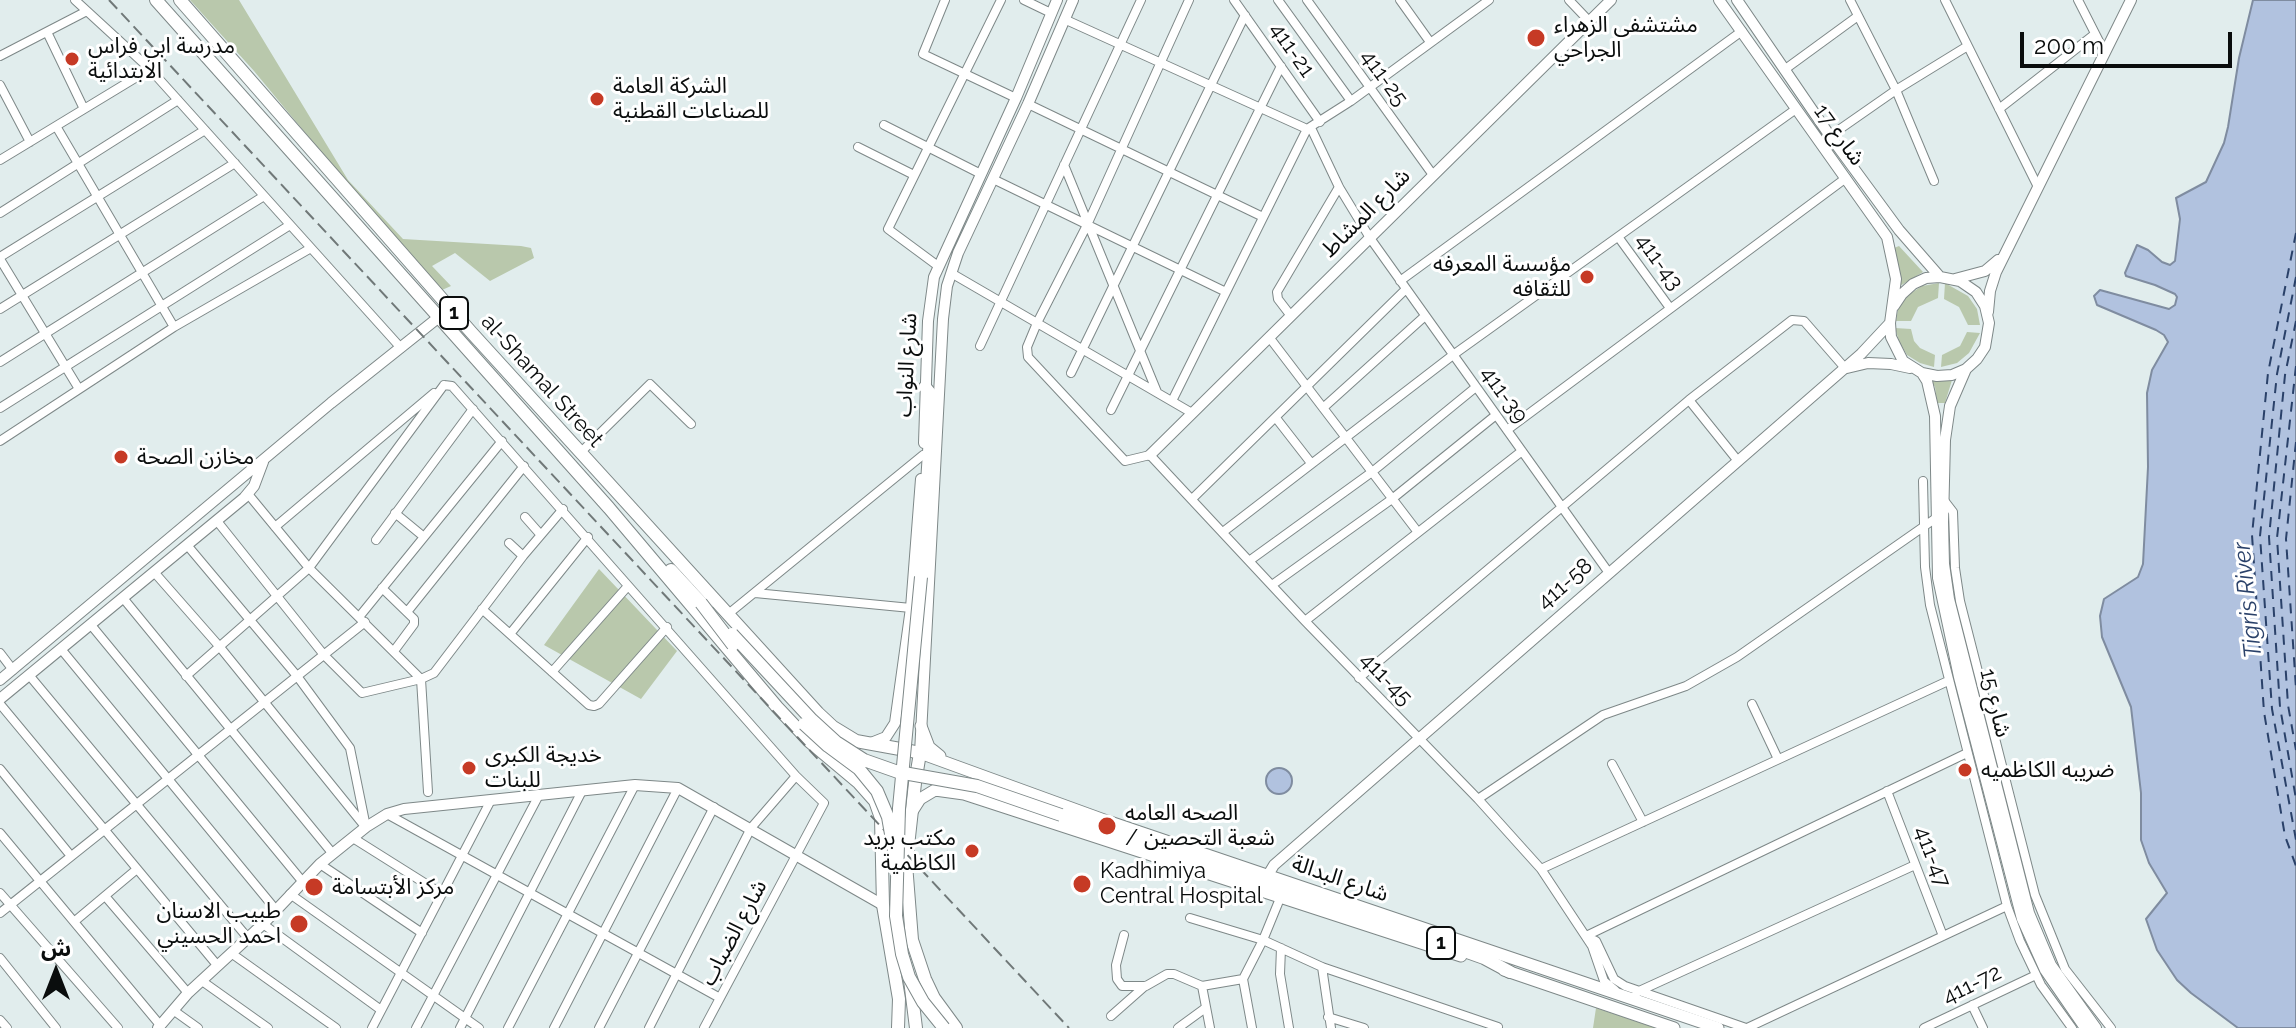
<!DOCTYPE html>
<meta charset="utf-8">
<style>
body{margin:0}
#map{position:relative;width:2296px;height:1028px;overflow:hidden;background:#e1eded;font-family:Raleway,"Noto Sans Arabic",sans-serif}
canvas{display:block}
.north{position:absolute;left:16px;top:932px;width:80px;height:80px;-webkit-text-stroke:6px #fff;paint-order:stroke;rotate:0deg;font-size:22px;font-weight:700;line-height:32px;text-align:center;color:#0a0d0d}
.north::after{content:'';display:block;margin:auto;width:28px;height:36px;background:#0a0d0d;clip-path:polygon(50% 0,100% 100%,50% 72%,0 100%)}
.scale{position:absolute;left:2020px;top:32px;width:212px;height:36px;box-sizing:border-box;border:4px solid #0a0d0d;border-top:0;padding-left:10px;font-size:24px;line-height:28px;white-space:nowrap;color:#0a0d0d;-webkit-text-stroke:6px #fff;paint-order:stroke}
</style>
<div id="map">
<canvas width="2296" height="1028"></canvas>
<div class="north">ش</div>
<div class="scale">200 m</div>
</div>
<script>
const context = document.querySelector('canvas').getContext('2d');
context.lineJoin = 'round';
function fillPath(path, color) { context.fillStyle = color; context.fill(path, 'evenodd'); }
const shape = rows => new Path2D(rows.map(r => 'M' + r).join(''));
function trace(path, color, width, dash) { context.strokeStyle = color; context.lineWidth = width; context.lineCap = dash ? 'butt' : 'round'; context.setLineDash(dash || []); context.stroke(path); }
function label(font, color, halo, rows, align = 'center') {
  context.font = font + ' Raleway,"Noto Sans Arabic",sans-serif'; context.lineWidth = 6; context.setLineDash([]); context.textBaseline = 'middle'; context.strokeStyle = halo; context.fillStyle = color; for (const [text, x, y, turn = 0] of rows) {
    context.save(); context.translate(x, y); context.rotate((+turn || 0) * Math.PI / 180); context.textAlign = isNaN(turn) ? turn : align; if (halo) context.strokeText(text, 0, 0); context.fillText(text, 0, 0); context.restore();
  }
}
const green = shape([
 [190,0,239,0,348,180,403,239,521,246,531,248,534,258,490,281,455,253,432,266,451,286,442,290,326,158,254,71],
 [1899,246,1923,272,1900,286,1894,248],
 [1939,283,1938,298,1918,307,1911,321,1896,321,1898,309,1908,295,1922,286],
 [1945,283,1968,296,1977,309,1980,325,1968,325,1959,307,1944,299],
 [1895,328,1911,329,1914,341,1920,348,1935,355,1934,367,1920,363,1907,355,1899,341],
 [1967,332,1980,333,1969,353,1957,363,1941,367,1942,355,1960,346],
 [1931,380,1952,380,1945,403,1937,403,1935,387],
 [599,569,677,651,641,699,544,645],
 [1596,1008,1656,1028,1593,1028]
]);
const water = shape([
 [2253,0,2296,0,2296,1028,2238,1028,2191,993,2177,980,2157,950,2146,919,2167,893,2149,863,2141,840,2141,793,2131,707,2102,637,2100,616,2104,599,2138,577,2143,564,2148,467,2147,393,2152,370,2168,342,2164,335,2156,330,2097,305,2094,296,2100,290,2169,309,2175,305,2177,297,2175,294,2155,285,2126,276,2125,273,2137,245,2148,250,2162,262,2170,265,2175,261,2180,219,2176,198,2206,182,2224,143,2228,127,2239,58,2253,0],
 '1266 781a13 13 0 1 1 26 0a13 13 0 1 1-26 0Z'
]);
const ferry = shape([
 [2296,233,2268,373,2252,535,2264,712,2285,836,2296,866],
 [2296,277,2277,374,2260,536,2272,709,2296,840],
 [2296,321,2285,375,2269,537,2280,707,2296,799],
 [2296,366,2277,538,2288,705,2296,750],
 [2296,442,2286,539,2296,688]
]);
const minor = shape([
 [75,0,150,69,401,348],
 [945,0,923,54,1016,98],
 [1024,0,1051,13],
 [1189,0,1087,225,1037,323,1027,347,1028,357,1125,461,1150,455,1305,621,1478,799,1541,869,1592,946,1604,981,1615,990],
 [1234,0,1320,122],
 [1278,0,1351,101],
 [1307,0,1433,175],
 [1400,0,1430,42],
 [1569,0,1589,21],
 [1850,0,1896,90,1934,181],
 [1945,0,2038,187],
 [2078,0,2105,53],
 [1064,19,1307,129],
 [47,32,84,109],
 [0,56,85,12],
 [1784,70,1858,16],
 [0,85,30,142],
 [1028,104,1263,217],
 [1999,109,2095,34],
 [884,125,981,174],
 [56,126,174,327],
 [1311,128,1339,187,1370,238,1609,573],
 [1830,136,1896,90,1966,47],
 [858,147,914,175],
 [0,160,150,69],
 [1064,165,1157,392],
 [993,179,1226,292],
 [0,213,178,100],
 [1619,238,1670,308],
 [0,257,205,130],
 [0,259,79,389],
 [938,266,888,229,1001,0],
 [951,273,1192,413],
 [1400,281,1742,31],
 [0,309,235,163],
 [1291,316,1278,299,1277,292,1339,187],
 [1269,337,1417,531],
 [980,346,1141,0],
 [0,362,264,196],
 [1071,373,1245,15],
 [444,385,452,386,796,776,824,803,704,1028],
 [1689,400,1738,461],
 [1172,401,1307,129,1351,101,1489,0],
 [0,408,290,225],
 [1323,408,1425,316],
 [1111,410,1281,66],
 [1276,418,1311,463],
 [1507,430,1846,178],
 [0,441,174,327,311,248],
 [580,453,650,384,691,424],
 [1923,481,1925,567,1930,605,2007,906,2020,941,2041,985,2072,1028],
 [248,494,309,568,421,679,428,792],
 [1192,499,1406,289],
 [1943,499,1953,512,1955,568,1960,601,2035,895,2065,969,2111,1028],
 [395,513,424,537],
 [525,517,540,534],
 [217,521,324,655,362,693,421,679,434,673,523,556,563,509],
 [275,527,434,393],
 [1223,532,1453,355,1796,109],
 [376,540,473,409],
 [509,543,523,556],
 [187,545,297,676,350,748,366,827],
 [1249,561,1372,472,1476,387],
 [154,572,219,646,363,824],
 [1272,585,1392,499,1496,415],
 [382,588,414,619,414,624,394,651],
 [755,593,911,608],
 [123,598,333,854],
 [482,609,589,705,594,706,599,704,667,627],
 [407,612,524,466],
 [727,615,923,455],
 [359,617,502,441],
 [1305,621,1522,451],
 [91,625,302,881],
 [510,634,588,537],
 [61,649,276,910],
 [0,653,13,670],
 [552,672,628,586],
 [29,675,247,937],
 [186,676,309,568,444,385],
 [1359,678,1689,400,1792,320,1804,321,1845,368],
 [0,704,217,965],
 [1752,704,1778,759],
 [1612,764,1643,822],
 [0,769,71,856],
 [1887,791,1943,936],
 [1478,799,1603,715,1686,686,1737,657,1936,518],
 [387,814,720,998],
 [0,833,160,1025],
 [353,838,442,894],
 [320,864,422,933],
 [1541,869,1948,681],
 [0,893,118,1028],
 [290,894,479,1028],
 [105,896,188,993],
 [0,913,365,622],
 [1190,918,1263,940,1322,967,1498,1027],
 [75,921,137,869],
 [263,924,381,1010],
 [1124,935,1116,965,1117,979,1122,986,1146,986,1167,974,1174,974,1202,986,1243,979],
 [1586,936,1967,753],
 [1590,938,1596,941,1614,979,1625,986,1746,1028],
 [1281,948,1280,974,1289,1028],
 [231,953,336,1028],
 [0,958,56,1028],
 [1322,967,1331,1028],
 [202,981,268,1028],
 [1202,986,1210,1028],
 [1634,999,1637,992,1915,865],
 [1972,1005,1983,1028],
 [173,1010,198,1028],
 [1111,1016,1145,986],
 [1328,1017,1364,1028],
 [0,1020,7,1028],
 [372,1028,491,800],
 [416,1028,539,795],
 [460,1028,582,791],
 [508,1028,635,785],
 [554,1028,678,788],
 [599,1028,714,807],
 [649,1028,751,828,796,776],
 [1178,1028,1204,1009],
 [1252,1028,1243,979,1263,940,1281,896],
 [1747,1028,2007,906],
 [1924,1028,2036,975]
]);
const tertiary = shape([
 [1719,0,1887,237,1896,279,1890,323,1891,337,1903,361,1922,373,1937,376,1952,375,1966,369,1977,359,1985,347,1989,323,1985,306,1976,292,1960,281,1940,277,1926,278,1913,284,1902,294,1894,306],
 [1737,0,1830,136,1899,230,1940,277],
 [1955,279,1985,271,1998,260],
 [1988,312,1990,291,1996,272,2131,0],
 [1847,368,1868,363,1891,364,1910,368],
 [1966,369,1950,406,1945,440,1943,522,1944,564,1949,599,2029,913,2051,965,2096,1028],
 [1922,373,1927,381,1935,416,1938,578,1959,677,2022,919,2045,970,2085,1028],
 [924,443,928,321,934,277,1016,98,1057,0],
 [1150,455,1611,0],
 [0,680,331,403,439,317],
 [0,699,244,498,254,486,263,462],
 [871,743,886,737,895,723,911,608,921,479],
 [920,753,943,319,947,286,958,253,1028,104,1073,0],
 [1268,875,1274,865,1861,354,1890,323],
 [158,1028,188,993,263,924,320,864,366,827,387,814,404,809,635,785,678,788,883,905]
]);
const secondary = shape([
 [921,726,929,747,940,756],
 [920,753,1107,821,1718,1028],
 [913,810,920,799,935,790,964,794,1461,956],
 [1504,970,1674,1028]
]);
const primary = shape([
 [921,577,932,405,930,393,925,387],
 [917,771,920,753],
 [915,783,906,864,912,940,925,979,934,998,956,1028],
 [910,980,916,1028]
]);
const trunk = shape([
 [156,0,609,508,777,707,810,742,859,783,875,801,881,818,883,905,899,999,898,1028],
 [180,0,471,332,818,713,833,727,856,741,900,749],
 [671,570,707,609],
 [911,751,920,753],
 [1061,815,1403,929,1484,958,1510,972]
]);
const rail = shape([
 [109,0,1069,1028]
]);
const primaryBridge = shape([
 [921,577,899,808,896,916,902,954,909,977,923,1002,944,1028]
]);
const trunkBridge = shape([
 [701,603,733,645],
 [732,634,812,720,836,742,864,760,898,772,977,786,1061,815],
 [804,724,828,746,859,769,877,791,888,817,896,862]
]);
const markers = [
 [1536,38,10,"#c63a25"],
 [72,59,8,"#c63a25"],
 [597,99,8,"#c63a25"],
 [1587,277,8,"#c63a25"],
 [121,457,8,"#c63a25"],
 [469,768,8,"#c63a25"],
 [1965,770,8,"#c63a25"],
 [1107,826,10,"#c63a25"],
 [972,851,8,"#c63a25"],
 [1082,884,10,"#c63a25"],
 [314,887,10,"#c63a25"],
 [299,924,10,"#c63a25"]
];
const shields = [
 [454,313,28],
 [1441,943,28]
];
const shieldNames = [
 ["1",454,313],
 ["1",1441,943]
];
const poiNames = [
 ["مشتشفى الزهراء",1554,25],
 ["الجراحي",1554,50],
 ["مدرسة ابي فراس",88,46],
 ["الابتدائية",88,71],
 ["الشركة العامة",613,86],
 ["للصناعات القطنية",613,111],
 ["مؤسسة المعرفه",1571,264,"right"],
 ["للثقافه",1571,289,"right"],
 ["مخازن الصحة",137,457],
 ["خديجة الكبرى",485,755],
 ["للبنات",485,780],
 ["ضريبه الكاظميه",1981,770],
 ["الصحه العامه",1125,813],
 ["/ شعبة التحصين",1125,838],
 ["مكتب بريد",956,838,"right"],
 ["الكاظمية",956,863,"right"],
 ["Kadhimiya",1100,871],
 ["Central Hospital",1100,896],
 ["مركز الأبتسامة",332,887],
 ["طبيب الاسنان",281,911,"right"],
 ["احمد الحسيني",281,936,"right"]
];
const streetNames = [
 ["411-21",1292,50,55],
 ["411-25",1384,78,54],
 ["شارع 17",1839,135,54],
 ["شارع المشاط",1366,213,-45],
 ["411-43",1659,262,54],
 ["شارع النواب",907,365,-87],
 ["al-Shamal Street",542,381,48],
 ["411-39",1504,395,54],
 ["411-58",1565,584,-41],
 ["411-45",1386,679,46],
 ["شارع 15",1995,703,76],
 ["411-47",1932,857,69],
 ["شارع البدالة",1340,879,19],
 ["شارع الضباب",734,933,-62],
 ["411-72",1972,985,-26]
];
const waterNames = [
 ["Tigris River",2248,600,-96]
];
fillPath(green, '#b9c8ac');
fillPath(water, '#b1c2df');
trace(water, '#7f8ca0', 2);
trace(ferry, '#2a4169', 2, [10, 8]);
trace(minor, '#7e8888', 10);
trace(tertiary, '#7e8888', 12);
trace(secondary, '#7e8888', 13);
trace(primary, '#7e8888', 14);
trace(trunk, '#7e8888', 14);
trace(minor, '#fff', 8);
trace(tertiary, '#fff', 10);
trace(secondary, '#fff', 11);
trace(primary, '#fff', 12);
trace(trunk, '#fff', 12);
trace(rail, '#707878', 2, [12, 6]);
trace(primaryBridge, '#7e8888', 14, []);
trace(trunkBridge, '#7e8888', 14, []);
trace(primaryBridge, '#fff', 12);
trace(trunkBridge, '#fff', 12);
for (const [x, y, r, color] of markers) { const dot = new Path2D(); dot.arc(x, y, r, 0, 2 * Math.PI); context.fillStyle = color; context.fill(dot); trace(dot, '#fff', 3); }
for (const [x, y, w] of shields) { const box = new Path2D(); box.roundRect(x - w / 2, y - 16, w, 32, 6); context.fillStyle = '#fff'; context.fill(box); trace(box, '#0a0d0d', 2); }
label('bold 20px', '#0a0d0d', null, shieldNames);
label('22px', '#0a0d0d', '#fff', poiNames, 'left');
label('22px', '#0a0d0d', '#fff', streetNames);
label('italic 24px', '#2a4169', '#fff', waterNames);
</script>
